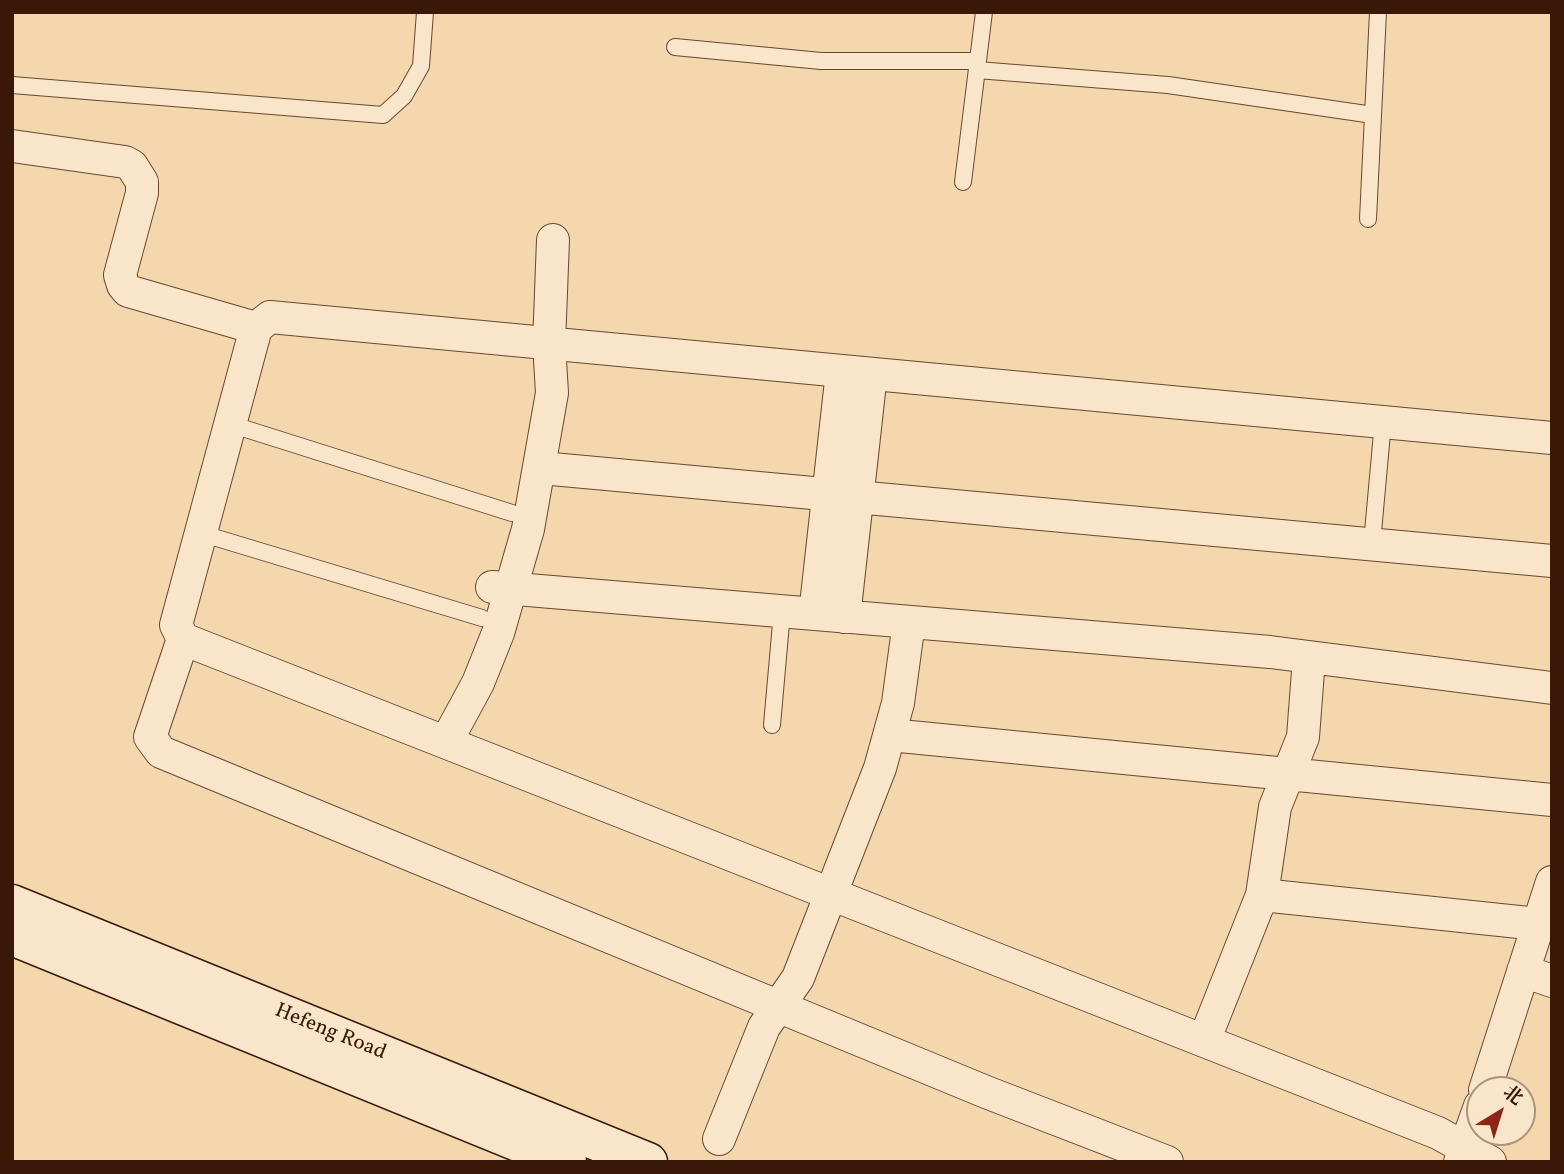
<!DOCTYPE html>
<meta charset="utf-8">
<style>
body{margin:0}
#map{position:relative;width:1564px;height:1174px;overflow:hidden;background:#f4d7ad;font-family:Vollkorn,"Noto Serif SC",serif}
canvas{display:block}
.frame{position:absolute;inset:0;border:14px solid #391808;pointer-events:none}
.north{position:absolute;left:1466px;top:1076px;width:70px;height:70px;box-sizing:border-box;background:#f8e5ca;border:2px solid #ac937c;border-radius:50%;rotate:38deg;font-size:19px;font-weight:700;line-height:28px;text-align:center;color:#391808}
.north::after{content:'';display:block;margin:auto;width:24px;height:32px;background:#8f2418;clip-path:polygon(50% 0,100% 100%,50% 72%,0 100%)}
</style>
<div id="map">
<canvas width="1564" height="1174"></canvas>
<div class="frame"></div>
<div class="north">北</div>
</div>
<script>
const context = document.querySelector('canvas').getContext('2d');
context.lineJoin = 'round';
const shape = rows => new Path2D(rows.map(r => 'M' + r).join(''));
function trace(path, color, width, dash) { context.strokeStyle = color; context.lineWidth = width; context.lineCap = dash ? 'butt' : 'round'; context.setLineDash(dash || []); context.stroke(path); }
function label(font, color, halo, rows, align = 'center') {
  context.font = font + ' Vollkorn,serif'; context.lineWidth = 7; context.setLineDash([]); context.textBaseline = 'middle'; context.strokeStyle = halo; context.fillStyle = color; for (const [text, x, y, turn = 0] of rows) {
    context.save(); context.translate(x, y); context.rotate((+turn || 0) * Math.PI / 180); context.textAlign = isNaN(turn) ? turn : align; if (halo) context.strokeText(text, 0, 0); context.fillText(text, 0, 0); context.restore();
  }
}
const lane = shape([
 [675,47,821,61,978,61],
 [977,70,1168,85,1373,115],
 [12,85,383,115,404,96,421,66,425,12],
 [963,182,984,12],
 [1368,219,1378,12],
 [230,424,512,513],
 [200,533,482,618],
 [1372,543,1383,422],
 [772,725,782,612]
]);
const street = shape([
 [12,146,125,162,132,166,142,182,142,193,120,275,123,285,128,291,256,328],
 [541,468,1552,561],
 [492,587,1270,652,1552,688],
 [815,614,842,372],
 [844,617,871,374],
 [183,639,1438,1133,1490,1162],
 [890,735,1552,800],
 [446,742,478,683,498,633,528,529,552,393,549,344,553,240],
 [1262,895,1538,924],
 [1523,971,1552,981],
 [1204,1041,1262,895,1275,807,1303,737,1309,658],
 [1485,1090,1552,882],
 [719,1139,764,1027,798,978,880,768,898,703,909,622],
 [1167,1162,986,1092,161,752,150,737,183,639,176,625,256,328,270,317,1552,438],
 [1460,1162,1480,1106]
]);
const secondary = shape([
 [12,904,648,1162],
 [12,936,567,1162]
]);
const streetNames = [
 ["Hefeng Road",330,1033,22]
];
trace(lane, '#684831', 18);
trace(street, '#684831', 34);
trace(secondary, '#391808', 41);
trace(lane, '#f8e5ca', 16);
trace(street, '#f8e5ca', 32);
trace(secondary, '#f8e5ca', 38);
label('21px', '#391808', '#f8e5ca', streetNames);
</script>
